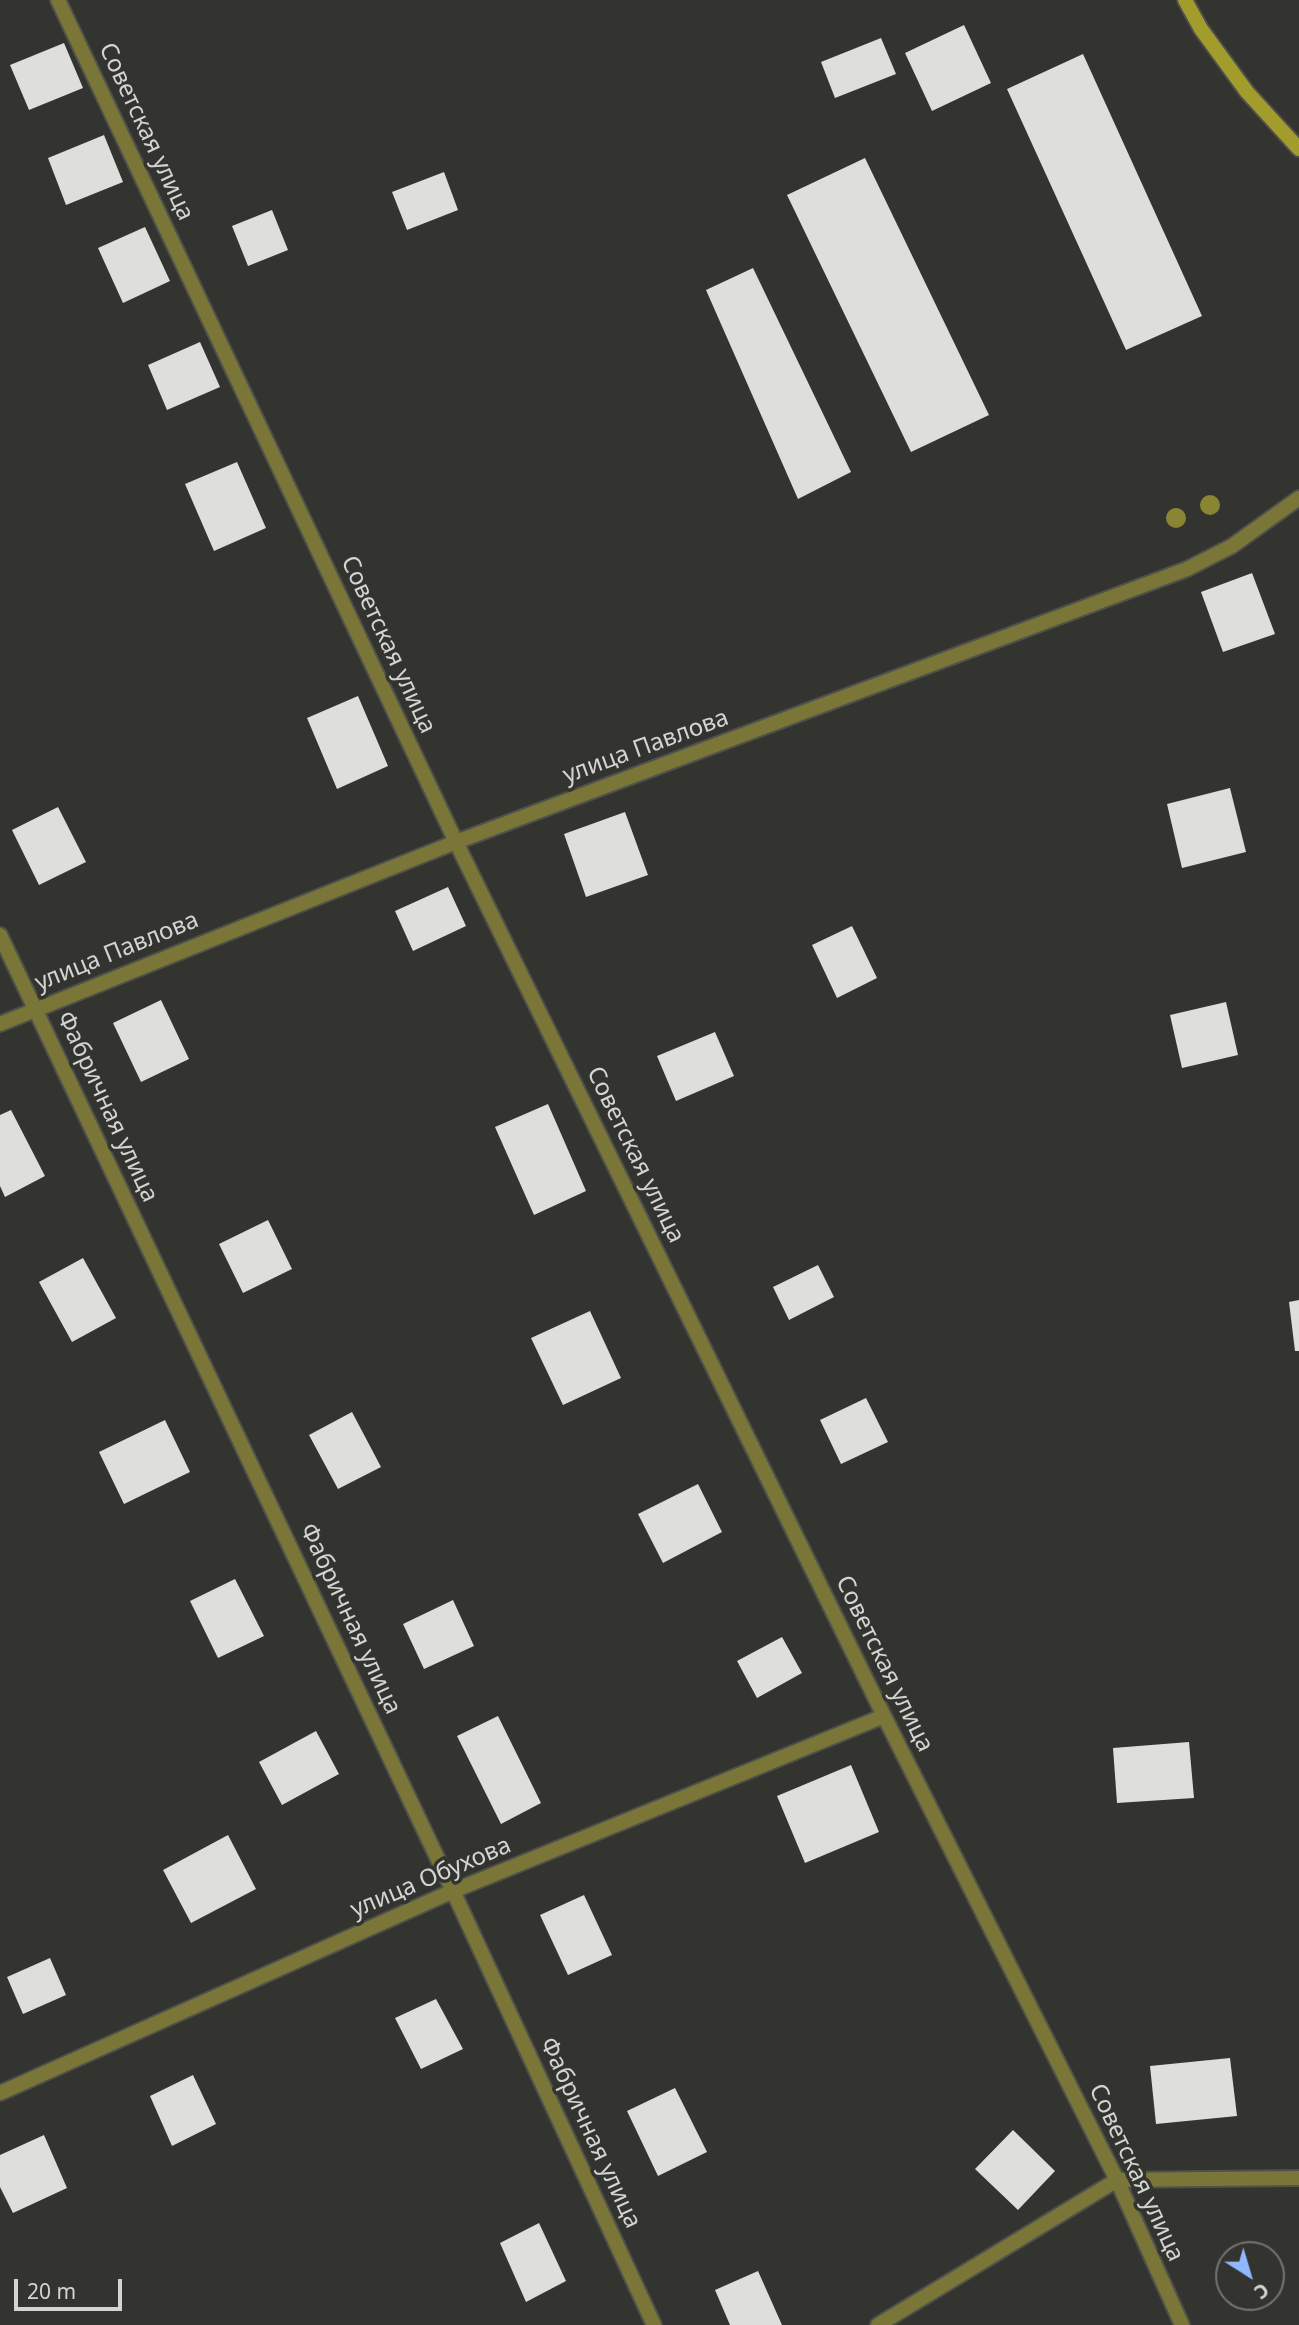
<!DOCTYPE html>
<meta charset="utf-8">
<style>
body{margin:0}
#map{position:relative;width:1299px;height:2325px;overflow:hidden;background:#33332f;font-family:"Noto Sans",sans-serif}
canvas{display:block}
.north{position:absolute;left:1215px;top:2241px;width:70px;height:70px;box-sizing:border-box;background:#33332f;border:2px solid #737370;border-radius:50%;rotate:143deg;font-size:19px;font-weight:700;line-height:28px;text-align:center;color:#d4d4d2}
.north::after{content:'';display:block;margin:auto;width:24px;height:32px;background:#90b8fd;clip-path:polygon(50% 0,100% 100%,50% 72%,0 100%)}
.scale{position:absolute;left:14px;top:2279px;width:108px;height:32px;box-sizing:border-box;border:4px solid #d4d4d2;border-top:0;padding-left:9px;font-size:21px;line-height:24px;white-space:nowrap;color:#d4d4d2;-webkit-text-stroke:5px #33332f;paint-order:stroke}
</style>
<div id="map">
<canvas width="1299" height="2325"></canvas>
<div class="north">С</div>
<div class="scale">20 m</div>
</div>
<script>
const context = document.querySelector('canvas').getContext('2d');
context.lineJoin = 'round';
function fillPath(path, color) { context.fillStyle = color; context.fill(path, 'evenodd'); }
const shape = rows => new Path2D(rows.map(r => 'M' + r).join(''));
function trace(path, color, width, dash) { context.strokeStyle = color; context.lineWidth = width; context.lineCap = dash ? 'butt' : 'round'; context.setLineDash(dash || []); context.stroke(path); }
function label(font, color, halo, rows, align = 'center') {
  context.font = font + ' "Noto Sans",sans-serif'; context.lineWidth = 7; context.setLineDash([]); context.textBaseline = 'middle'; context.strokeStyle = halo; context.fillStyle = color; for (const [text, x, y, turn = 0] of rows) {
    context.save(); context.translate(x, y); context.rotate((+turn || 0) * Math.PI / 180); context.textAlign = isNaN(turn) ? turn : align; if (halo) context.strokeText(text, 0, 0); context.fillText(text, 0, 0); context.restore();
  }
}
const building = shape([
 [964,25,991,83,932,111,905,53],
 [881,38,896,74,835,98,821,62],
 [64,43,83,88,29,110,10,65],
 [1083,54,1202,316,1126,350,1007,89],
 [104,135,123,182,66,205,48,158],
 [865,158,989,415,911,452,787,195],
 [444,172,458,210,407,230,392,192],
 [272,210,288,250,248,266,232,226],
 [145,227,170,281,123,303,98,248],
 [753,268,851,472,798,499,706,290],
 [200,342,220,387,167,410,148,365],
 [237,462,266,528,214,551,185,484],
 [1252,573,1275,634,1223,652,1201,592],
 [358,696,388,766,337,789,307,718],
 [1230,788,1246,852,1182,868,1167,804],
 [58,807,86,862,39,885,12,830],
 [625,812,648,875,586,897,564,834],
 [448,887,466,926,413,951,395,911],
 [852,926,877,978,837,998,812,945],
 [161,1000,189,1059,141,1082,113,1023],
 [1226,1002,1238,1055,1182,1068,1170,1015],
 [715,1032,734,1076,676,1101,657,1056],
 [548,1104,586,1191,534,1215,495,1127],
 [11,1110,45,1176,5,1197,0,1186,0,1115],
 [268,1220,292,1269,243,1293,219,1244],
 [83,1258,116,1318,72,1342,39,1282],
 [818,1265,834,1297,789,1320,773,1287],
 [1299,1300,1299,1351,1295,1351,1289,1302],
 [590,1311,621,1378,563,1405,531,1338],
 [866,1398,888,1442,841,1464,820,1420],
 [352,1412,381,1467,338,1489,309,1435],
 [165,1420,190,1472,124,1504,99,1452],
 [698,1484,722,1532,663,1563,638,1514],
 [235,1579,264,1636,218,1658,190,1601],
 [453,1600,474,1646,424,1669,403,1624],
 [782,1637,802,1673,757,1698,737,1661],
 [498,1716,541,1803,501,1824,457,1736],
 [316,1731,339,1774,282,1805,259,1762],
 [1189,1742,1194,1798,1117,1803,1113,1748],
 [851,1765,879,1832,805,1863,777,1796],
 [228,1835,256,1889,191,1923,163,1870],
 [584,1895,612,1955,568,1975,540,1915],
 [50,1958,66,1995,23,2014,7,1977],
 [436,1999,463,2049,421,2069,395,2018],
 [1230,2058,1237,2116,1156,2124,1150,2066],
 [193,2075,216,2124,172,2146,150,2096],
 [675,2088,707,2152,658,2176,627,2111],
 [1013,2130,1055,2171,1018,2210,975,2169],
 [44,2135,67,2188,13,2213,0,2187,0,2155],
 [539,2223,566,2281,526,2302,500,2243],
 [758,2271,782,2325,730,2325,715,2290]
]);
const minor = shape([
 [58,0,456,842,884,1716,1117,2180,1182,2325],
 [0,935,453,1891,654,2325],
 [0,2093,453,1891,884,1716],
 [878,2325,1117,2180,1299,2178]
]);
const tertiary = shape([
 [0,1024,456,842,1187,569,1232,546,1299,498]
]);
const secondary = shape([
 [1185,0,1201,29,1247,92,1299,149]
]);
const trees = [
 [1210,505],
 [1176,518]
];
const streetNames = [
 ["Советская улица",146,132,65],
 ["Советская улица",388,645,65],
 ["улица Павлова",646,747,-20],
 ["улица Павлова",117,952,-22],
 ["Фабричная улица",107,1107,65],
 ["Советская улица",635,1155,64],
 ["Фабричная улица",350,1619,65],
 ["Советская улица",884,1664,64],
 ["улица Обухова",431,1878,-23],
 ["Фабричная улица",590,2133,65],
 ["Советская улица",1136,2173,65]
];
fillPath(building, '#dededa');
trace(minor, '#50504c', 18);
trace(tertiary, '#50504c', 18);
trace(secondary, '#50504c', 18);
trace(minor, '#7a7637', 14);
trace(tertiary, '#7a7637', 14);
trace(secondary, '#a29c2c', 14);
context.fillStyle = '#8a8532';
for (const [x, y] of trees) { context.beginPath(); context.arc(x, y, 10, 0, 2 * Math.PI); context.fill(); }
label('24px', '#d4d4d2', '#33332f', streetNames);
</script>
